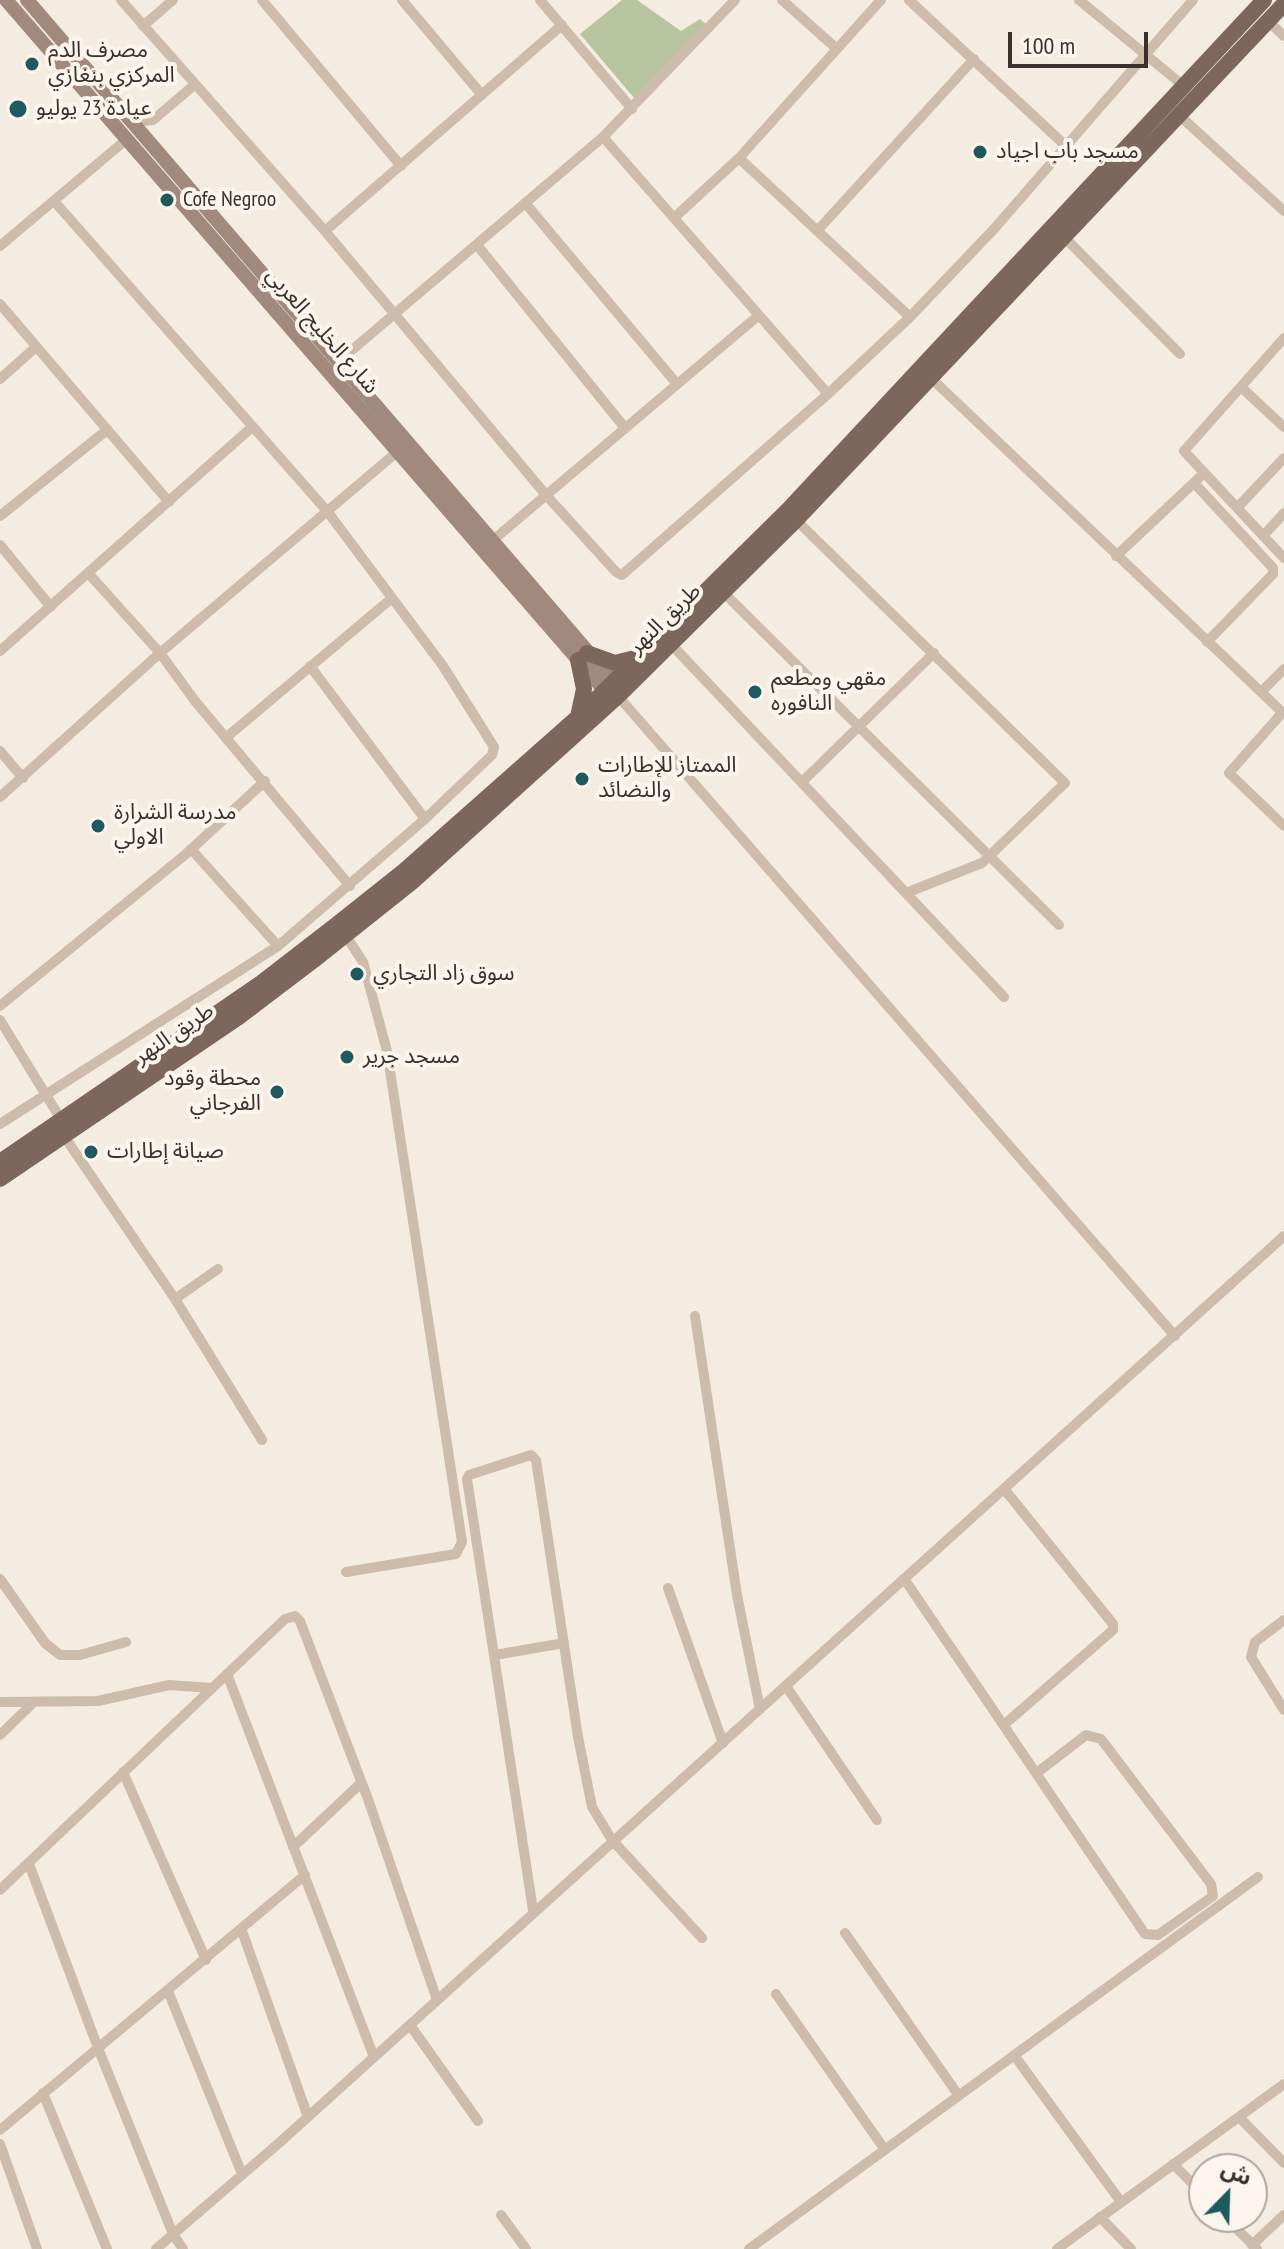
<!DOCTYPE html>
<meta charset="utf-8">
<style>
body{margin:0}
#map{position:relative;width:1284px;height:2249px;overflow:hidden;background:#f4ebe1;font-family:"PT Sans Narrow","Noto Sans Arabic",sans-serif}
canvas{display:block}
.north{position:absolute;left:1188px;top:2153px;width:80px;height:80px;box-sizing:border-box;background:#fbf5ee;border:2px solid #aea6a0;border-radius:50%;rotate:23deg;font-size:22px;font-weight:700;line-height:32px;text-align:center;color:#3b302b}
.north::after{content:'';display:block;margin:auto;width:28px;height:36px;background:#1f5a5e;clip-path:polygon(50% 0,100% 100%,50% 72%,0 100%)}
.scale{position:absolute;left:1008px;top:32px;width:140px;height:36px;box-sizing:border-box;border:4px solid #3b302b;border-top:0;padding-left:10px;font-size:24px;line-height:28px;white-space:nowrap;color:#3b302b;-webkit-text-stroke:6px #fbf5ee;paint-order:stroke}
</style>
<div id="map">
<canvas width="1284" height="2249"></canvas>
<div class="north">ش</div>
<div class="scale">100 m</div>
</div>
<script>
const context = document.querySelector('canvas').getContext('2d');
context.lineJoin = 'round';
function fillPath(path, color) { context.fillStyle = color; context.fill(path, 'evenodd'); }
const shape = rows => new Path2D(rows.map(r => 'M' + r).join(''));
function trace(path, color, width, dash) { context.strokeStyle = color; context.lineWidth = width; context.lineCap = dash ? 'butt' : 'round'; context.setLineDash(dash || []); context.stroke(path); }
function label(font, color, halo, rows, align = 'center') {
  context.font = font + ' "PT Sans Narrow","Noto Sans Arabic",sans-serif'; context.lineWidth = 8; context.setLineDash([]); context.textBaseline = 'middle'; context.strokeStyle = halo; context.fillStyle = color; for (const [text, x, y, turn = 0] of rows) {
    context.save(); context.translate(x, y); context.rotate((+turn || 0) * Math.PI / 180); context.textAlign = isNaN(turn) ? turn : align; if (halo) context.strokeText(text, 0, 0); context.fillText(text, 0, 0); context.restore();
  }
}
const green = shape([
 [622,0,637,0,681,31,700,19,709,27,635,99,580,34]
]);
const street = shape([
 [121,0,325,231,546,495,616,572,622,575,828,394,910,317,994,229,1193,0],
 [262,0,401,166],
 [402,0,482,95],
 [540,0,632,109],
 [782,0,837,49],
 [909,0,1067,147],
 [1079,0,1185,87],
 [1268,21,1284,36],
 [143,26,173,0],
 [1180,116,1284,211],
 [134,122,153,120,193,86],
 [603,137,828,394],
 [739,158,910,317],
 [526,204,677,384],
 [674,218,739,158,881,0],
 [325,231,562,25],
 [817,231,974,59],
 [1064,237,1180,354],
 [477,245,625,428],
 [0,246,127,139],
 [0,304,169,502],
 [1284,338,1184,451,1284,558],
 [339,361,603,137,735,0],
 [930,377,1284,714],
 [0,379,36,347],
 [1241,387,1284,427],
 [1194,483,1273,568,1273,574,1207,642],
 [1237,508,1284,458],
 [0,516,107,430],
 [796,520,1065,783,982,863,906,893],
 [1263,536,1284,513],
 [492,541,759,315],
 [0,545,51,607],
 [1116,556,1199,478],
 [90,575,160,653,195,701,350,886],
 [724,593,1059,925],
 [671,644,1004,997],
 [0,651,251,428],
 [310,666,425,819],
 [1261,692,1284,669],
 [618,696,1175,1336],
 [1282,713,1229,773,1284,826],
 [228,736,392,598],
 [0,751,23,778],
 [802,782,934,653],
 [0,797,160,653,397,452],
 [191,849,278,946],
 [0,1006,186,854,265,781],
 [0,1020,62,1121],
 [0,1124,278,946,425,819,492,755,494,747,443,666,327,511,54,201],
 [64,1136,175,1299,262,1440],
 [175,1299,218,1269],
 [695,1316,737,1595,760,1709],
 [1005,1490,1113,1624,1113,1630,1005,1724],
 [346,1572,456,1554,462,1542,387,1051,363,962,346,936],
 [0,1579,45,1643,60,1655,80,1655,126,1642],
 [905,1580,1145,1934,1158,1935,1213,1896,1211,1884,1101,1739,1086,1735,1038,1772],
 [668,1588,723,1743],
 [1284,1620,1255,1642,1251,1657,1284,1710],
 [495,1655,564,1643],
 [227,1674,374,2057],
 [786,1686,877,1820],
 [0,1702,98,1701,169,1685,212,1688],
 [0,1735,34,1702],
 [123,1772,206,1960],
 [293,1847,361,1783],
 [29,1864,98,2048,173,2234,183,2249],
 [0,1890,285,1619,295,1616,300,1621,368,1799,437,2000],
 [533,1910,467,1479,469,1475,531,1455,536,1460,578,1737,592,1807,612,1840,702,1938],
 [242,1931,308,2117],
 [845,1933,959,2096],
 [168,1991,242,2174],
 [776,1994,885,2150],
 [410,2025,478,2121],
 [1014,2055,1121,2202],
 [43,2093,107,2249],
 [1239,2117,1284,2163],
 [0,2130,305,1875],
 [0,2144,37,2249],
 [1173,2164,1204,2195],
 [501,2215,526,2249],
 [1100,2217,1131,2249],
 [1225,2217,1257,2249],
 [1252,2245,1284,2215],
 [156,2249,279,2143,1284,1236],
 [749,2249,1258,1877],
 [1057,2249,1284,2084]
]);
const secondary = shape([
 [6,0,605,691],
 [27,0,614,682]
]);
const primary = shape([
 [587,653,615,663,639,657],
 [578,717,584,689,578,660],
 [0,1162,261,983,336,925,404,871,578,717,788,510,1264,0],
 [0,1179,239,1017,314,960,412,882,618,696,796,520,1284,4]
]);
const markers = [
 [32,64,8,"#1f5a5e"],
 [18,109,10,"#1f5a5e"],
 [980,152,8,"#1f5a5e"],
 [167,200,8,"#1f5a5e"],
 [755,692,8,"#1f5a5e"],
 [582,779,8,"#1f5a5e"],
 [98,826,8,"#1f5a5e"],
 [357,974,8,"#1f5a5e"],
 [347,1057,8,"#1f5a5e"],
 [277,1092,8,"#1f5a5e"],
 [91,1152,8,"#1f5a5e"]
];
const poiNames = [
 ["مصرف الدم",48,51],
 ["المركزي بنغازي",48,76],
 ["عيادة 23 يوليو",36,109],
 ["مسجد باب اجياد",996,152],
 ["Cofe Negroo",183,200],
 ["مقهي ومطعم",771,679],
 ["النافوره",771,704],
 ["الممتاز للإطارات",598,766],
 ["والنضائد",598,791],
 ["مدرسة الشرارة",114,813],
 ["الاولي",114,838],
 ["سوق زاد التجاري",373,974],
 ["مسجد جرير",363,1057],
 ["محطة وقود",261,1079,"right"],
 ["الفرجاني",261,1104,"right"],
 ["صيانة إطارات",107,1152]
];
const streetNames = [
 ["شارع الخليج العربي",322,331,49],
 ["طريق النهر",665,619,-44],
 ["طريق النهر",174,1034,-34]
];
fillPath(green, '#b8c4a0');
trace(street, '#cdbbac', 10);
trace(secondary, '#a18a7d', 14);
trace(primary, '#7d675c', 16);
for (const [x, y, r, color] of markers) { const dot = new Path2D(); dot.arc(x, y, r, 0, 2 * Math.PI); context.fillStyle = color; context.fill(dot); trace(dot, '#fbf5ee', 3); }
label('22px', '#3b302b', '#fbf5ee', poiNames, 'left');
label('22px', '#3b302b', '#fbf5ee', streetNames);
</script>
